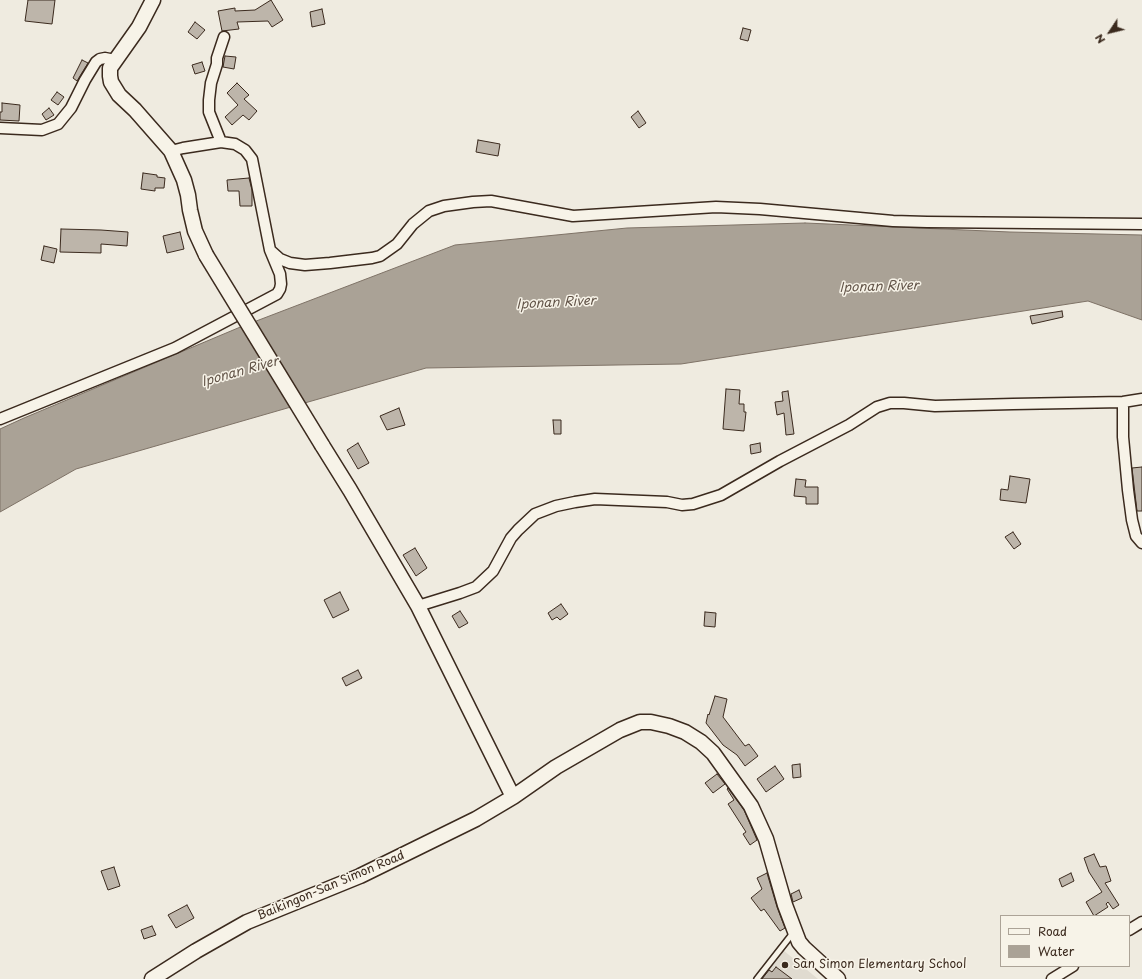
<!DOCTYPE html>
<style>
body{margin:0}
#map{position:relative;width:1142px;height:979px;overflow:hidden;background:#efebe0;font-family:"Playpen Sans",sans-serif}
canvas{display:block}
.legend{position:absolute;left:1000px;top:915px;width:130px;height:52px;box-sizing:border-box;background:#f7f3e8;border:1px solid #aca397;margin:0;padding:5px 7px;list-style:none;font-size:12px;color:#3b2a1e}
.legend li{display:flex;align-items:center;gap:8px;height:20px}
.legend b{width:20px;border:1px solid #aca397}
.north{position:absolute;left:1090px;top:12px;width:40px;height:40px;-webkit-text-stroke:3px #f7f3e8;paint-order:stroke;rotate:235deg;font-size:11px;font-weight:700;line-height:16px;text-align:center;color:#3b2a1e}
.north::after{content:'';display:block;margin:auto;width:14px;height:18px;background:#3b2a1e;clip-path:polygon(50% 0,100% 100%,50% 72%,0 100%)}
</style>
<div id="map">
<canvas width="1142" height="979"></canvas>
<ul class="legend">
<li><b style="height:5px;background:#f7f3e8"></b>Road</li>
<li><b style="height:11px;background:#aaa296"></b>Water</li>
</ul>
<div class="north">N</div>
</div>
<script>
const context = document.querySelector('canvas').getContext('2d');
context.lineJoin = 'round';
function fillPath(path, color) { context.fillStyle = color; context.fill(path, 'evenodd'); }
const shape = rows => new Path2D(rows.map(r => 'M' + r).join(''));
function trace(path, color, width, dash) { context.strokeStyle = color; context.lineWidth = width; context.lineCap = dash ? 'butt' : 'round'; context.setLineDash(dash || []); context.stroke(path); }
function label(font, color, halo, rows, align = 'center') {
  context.font = font + ' "Playpen Sans",sans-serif'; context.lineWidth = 3; context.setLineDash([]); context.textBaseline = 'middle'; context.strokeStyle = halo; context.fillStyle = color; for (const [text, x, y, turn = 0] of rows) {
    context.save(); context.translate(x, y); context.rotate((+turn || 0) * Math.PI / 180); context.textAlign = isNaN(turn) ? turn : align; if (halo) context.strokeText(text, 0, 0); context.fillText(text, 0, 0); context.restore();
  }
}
const built = shape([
 [783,950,818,979,758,979]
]);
const water = shape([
 [805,223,1010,232,1142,235,1142,320,1088,301,681,364,426,368,76,469,0,512,0,429,24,418,238,328,455,245,627,228,805,223]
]);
const building = shape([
 [28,0,55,0,52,24,25,21,28,0],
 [271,0,283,20,272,27,268,21,237,22,239,29,222,31,218,11,235,8,235,11,255,10,271,0],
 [322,9,325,24,312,27,310,12,322,9],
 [195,22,205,30,197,39,188,32,195,22],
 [743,28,751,30,748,41,740,39,743,28],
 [225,56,236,57,234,69,223,67,225,56],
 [82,60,88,63,77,81,73,78,82,60],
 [202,62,205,71,195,74,192,65,202,62],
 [237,83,249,95,244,99,257,111,249,120,243,115,232,125,225,117,238,105,227,93,237,83],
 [57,92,64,97,58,105,51,100,57,92],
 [2,103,20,105,19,121,0,120,0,112,2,112,2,103],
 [49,108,54,115,46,120,42,114,49,108],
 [638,111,646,123,639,128,631,117,638,111],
 [478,140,500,144,498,156,476,152,478,140],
 [143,173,157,175,157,177,165,178,164,188,155,188,155,191,141,189,143,173],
 [249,178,252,190,252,206,240,206,239,191,228,191,227,180,249,178],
 [61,229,101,230,128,232,127,246,101,244,101,253,60,252,61,229],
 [180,232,184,249,167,253,163,236,180,232],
 [44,246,57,249,54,263,41,260,44,246],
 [1062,311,1063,317,1032,324,1030,316,1062,311],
 [726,389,740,390,739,404,744,404,744,412,746,412,744,431,723,429,726,389],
 [788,391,794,434,786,435,784,413,777,415,775,402,783,401,782,392,788,391],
 [399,408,405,425,387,430,380,416,399,408],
 [553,420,561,420,561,434,554,434,553,420],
 [358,443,369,463,358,469,347,450,358,443],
 [760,443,761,452,751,454,750,445,760,443],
 [1142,467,1142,511,1137,511,1132,468,1142,467],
 [1010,476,1030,479,1026,503,1000,500,1001,489,1008,490,1010,476],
 [796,479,806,480,805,487,818,487,818,504,806,504,806,497,794,496,796,479],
 [1013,532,1021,544,1014,549,1005,537,1013,532],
 [415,548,427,568,416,576,403,555,415,548],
 [340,592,349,610,333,618,324,600,340,592],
 [561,604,568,614,560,620,557,617,552,620,548,613,561,604],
 [460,611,468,623,459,628,452,616,460,611],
 [705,612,716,613,715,627,704,626,705,612],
 [358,670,362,678,346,686,342,678,358,670],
 [715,696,727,699,723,717,745,746,749,744,758,756,745,766,737,755,723,745,706,723,708,714,709,715,715,696],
 [800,764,801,777,793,778,792,765,800,764],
 [775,766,784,779,766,792,757,779,775,766],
 [717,774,725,784,713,793,705,783,717,774],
 [728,788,744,810,757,840,750,845,743,834,746,832,728,804,734,800,727,789,728,788],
 [1094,854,1100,867,1106,866,1111,881,1105,883,1119,905,1113,909,1108,902,1106,904,1108,907,1094,916,1086,902,1102,892,1089,872,1084,858,1094,854],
 [114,867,120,886,108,890,101,871,114,867],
 [767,873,777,907,785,928,780,931,764,909,761,911,751,898,762,889,757,878,767,873],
 [1071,873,1074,881,1062,887,1059,879,1071,873],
 [799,890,802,898,793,902,791,894,799,890],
 [187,905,194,918,176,928,168,915,187,905],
 [152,926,156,935,144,939,141,930,152,926],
 [776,967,792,979,762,979,769,970,772,972,776,967]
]);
const lane = shape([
 [757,979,793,933]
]);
const street = shape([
 [0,128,42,130,58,124,71,108,85,80,96,62,100,59,105,58,115,60],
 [221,142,209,112,209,100,211,83,217,64,217,58,224,37],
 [270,250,280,259,290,263,305,265,330,263,372,258,380,256,397,244,413,224,429,211,444,206,473,202,491,201,573,216,716,207,760,209,893,221,927,222,1142,224],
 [1123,402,1123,437,1128,490,1132,520,1136,536,1142,543],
 [0,419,175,348,277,294,280,289,281,284,280,274,270,250,252,159,245,150,235,144,221,142,183,148,171,151],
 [418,606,460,593,476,587,493,571,511,538,518,530,535,514,556,506,575,502,595,499,667,502,682,505,693,504,721,495,780,461,849,425,877,407,890,403,904,403,935,406,1013,404,1123,402,1142,399],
 [1129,930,1142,922],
 [1052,979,1073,966]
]);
const secondary = shape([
 [153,0,139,27,110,68,110,76,111,82,119,95,135,110,171,151,184,180,188,195,190,210,195,231,206,255],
 [322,445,350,490,418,606,513,797,556,767,620,730,640,722,651,722,669,726,685,732,701,742,713,753,751,806,766,839,785,905,799,942,804,948,838,979],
 [152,979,196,951,247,922,360,876,476,819,513,797]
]);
const secondaryBridge = shape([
 [206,255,322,445]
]);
const markers = [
 [785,965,4,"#3b2a1e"]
];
const streetNames = [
 ["Baikingon-San Simon Road",331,886,-23]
];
const poiNames = [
 ["San Simon Elementary School",793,965]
];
const waterNames = [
 ["Iponan River",879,287,-2],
 ["Iponan River",556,303,-3],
 ["Iponan River",240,372,-16]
];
fillPath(built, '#e0dbd0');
fillPath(water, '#aaa296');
trace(water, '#7e7266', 1);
fillPath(building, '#bdb5aa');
trace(building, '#3b2a1e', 1);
trace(lane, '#3b2a1e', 8);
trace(street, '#3b2a1e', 13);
trace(secondary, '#3b2a1e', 17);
trace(lane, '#f7f3e8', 5);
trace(street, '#f7f3e8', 10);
trace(secondary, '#f7f3e8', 14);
trace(secondaryBridge, '#3b2a1e', 17, []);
trace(secondaryBridge, '#f7f3e8', 14);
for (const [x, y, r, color] of markers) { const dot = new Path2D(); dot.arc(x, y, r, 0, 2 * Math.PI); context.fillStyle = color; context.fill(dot); trace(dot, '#f7f3e8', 1.5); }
label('12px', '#3b2a1e', '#f7f3e8', streetNames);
label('12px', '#3b2a1e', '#f7f3e8', poiNames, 'left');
label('italic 13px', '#625448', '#f7f3e8', waterNames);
</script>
